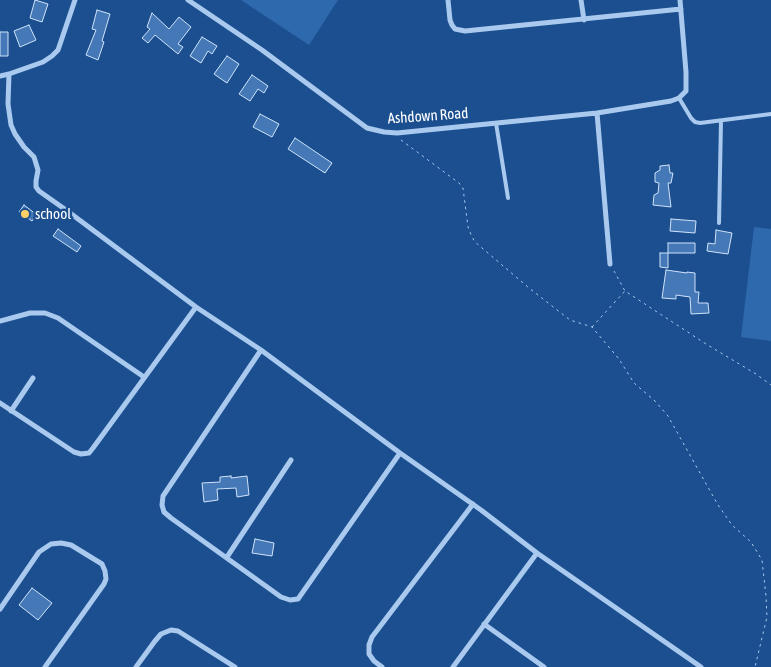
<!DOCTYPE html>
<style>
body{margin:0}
canvas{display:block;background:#1b4f8f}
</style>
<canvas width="771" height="667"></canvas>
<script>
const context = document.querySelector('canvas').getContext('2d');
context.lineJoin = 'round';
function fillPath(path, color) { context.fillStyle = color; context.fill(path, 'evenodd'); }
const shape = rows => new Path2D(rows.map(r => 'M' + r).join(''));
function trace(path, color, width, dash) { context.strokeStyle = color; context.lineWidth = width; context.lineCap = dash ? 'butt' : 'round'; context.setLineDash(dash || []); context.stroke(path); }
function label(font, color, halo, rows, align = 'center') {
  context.font = font + ' "Asap Condensed",sans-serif'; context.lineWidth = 5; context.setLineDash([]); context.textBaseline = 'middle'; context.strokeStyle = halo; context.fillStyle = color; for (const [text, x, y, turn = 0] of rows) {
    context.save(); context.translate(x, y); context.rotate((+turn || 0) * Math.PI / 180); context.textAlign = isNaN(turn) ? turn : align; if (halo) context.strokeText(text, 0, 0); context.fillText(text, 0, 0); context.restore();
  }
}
const green = shape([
 [241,0,338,0,309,45],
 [754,227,771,229,771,341,741,337]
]);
const building = shape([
 [35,0,48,4,42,22,30,18,35,0],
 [97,10,110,14,102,41,104,42,98,60,86,55,96,30,92,29,97,10],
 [152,13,169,29,179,17,191,27,178,44,183,47,178,54,155,35,148,43,142,38,150,29,147,27,152,13],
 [29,25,36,40,20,47,14,31,29,25],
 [0,32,8,32,8,56,0,56,0,32],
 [202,37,217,46,212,54,208,51,201,63,190,56,202,37],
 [227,56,239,64,227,83,214,74,227,56],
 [252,75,268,86,264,93,258,89,250,101,239,94,252,75],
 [260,114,279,124,272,137,253,127,260,114],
 [295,138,332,163,325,173,288,149,295,138],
 [669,165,670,173,673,173,671,183,668,183,671,207,653,205,654,195,658,193,659,183,655,182,655,173,660,170,660,166,669,165],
 [24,205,37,215,32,221,19,212,24,205],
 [671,219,696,221,695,233,670,231,671,219],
 [58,229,81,246,77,252,53,236,58,229],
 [716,230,732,233,728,254,707,251,708,243,715,244,716,230],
 [668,243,695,243,695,253,668,253,668,243],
 [660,253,668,253,668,268,660,267,660,253],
 [666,270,687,273,687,272,695,273,695,292,699,292,698,303,708,303,709,313,691,314,690,297,676,295,676,299,662,298,666,270],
 [231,476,231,478,247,476,249,495,237,497,236,488,217,489,218,500,204,502,202,483,220,482,220,477,231,476],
 [255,539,274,543,272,556,252,553,255,539],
 [32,588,52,603,38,620,19,605,32,588]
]);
const path = shape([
 [401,140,459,183,463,188,468,227,472,237,475,242,529,288,570,320,592,327,619,359,634,383,655,401,668,416,718,505,732,525,751,542,762,560,766,596,767,617,755,667],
 [614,271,625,291,706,344,756,374,771,385],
 [592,327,625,291]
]);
const lane = shape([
 [679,98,691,118,695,122,700,123,771,114],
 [496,123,508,198],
 [719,223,721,121]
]);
const street = shape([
 [188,0,262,50,367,128,384,132,397,133,597,113,671,101,679,98,686,91,686,72,680,0],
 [448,0,450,20,452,25,455,29,465,31,681,9],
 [581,0,584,20],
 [9,74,8,104,11,125,15,134,24,147,34,157,38,170,36,181,36,187,39,191,66,210,196,307,261,350,400,453,481,510,537,553,701,667],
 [0,76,9,74,43,62,52,56,58,50,75,0],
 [597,113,610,264],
 [0,321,30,313,45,313,58,318,144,377],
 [261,350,163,496,162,505,164,512,171,518,281,597,290,600,298,599,400,453],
 [0,403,74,452,81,454,89,453,93,448,196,307],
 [11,411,33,378],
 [227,557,291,460],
 [0,609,39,552,51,544,61,543,71,545,102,564,105,571,106,579,104,584,45,667],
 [484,624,544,667],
 [136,667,155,641,161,634,171,630,178,631,235,667],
 [382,667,374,661,369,654,369,645,372,637,473,504],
 [453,667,537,553]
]);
const markers = [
 [25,214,5,"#ffd166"]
];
const streetNames = [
 ["Ashdown Road",428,116,-4]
];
const poiNames = [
 ["school",35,214]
];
fillPath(green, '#2e69ad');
fillPath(building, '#4478b7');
trace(building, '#cfe3fa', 1);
trace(path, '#a9c9ee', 1, [2.5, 4]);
trace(lane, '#a9c9ee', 4);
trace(street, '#a9c9ee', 5);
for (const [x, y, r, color] of markers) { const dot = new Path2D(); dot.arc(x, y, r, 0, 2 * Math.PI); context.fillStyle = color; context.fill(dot); trace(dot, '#1b4f8f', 2); }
label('15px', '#fff', '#1b4f8f', streetNames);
label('15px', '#fff', '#1b4f8f', poiNames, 'left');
</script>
